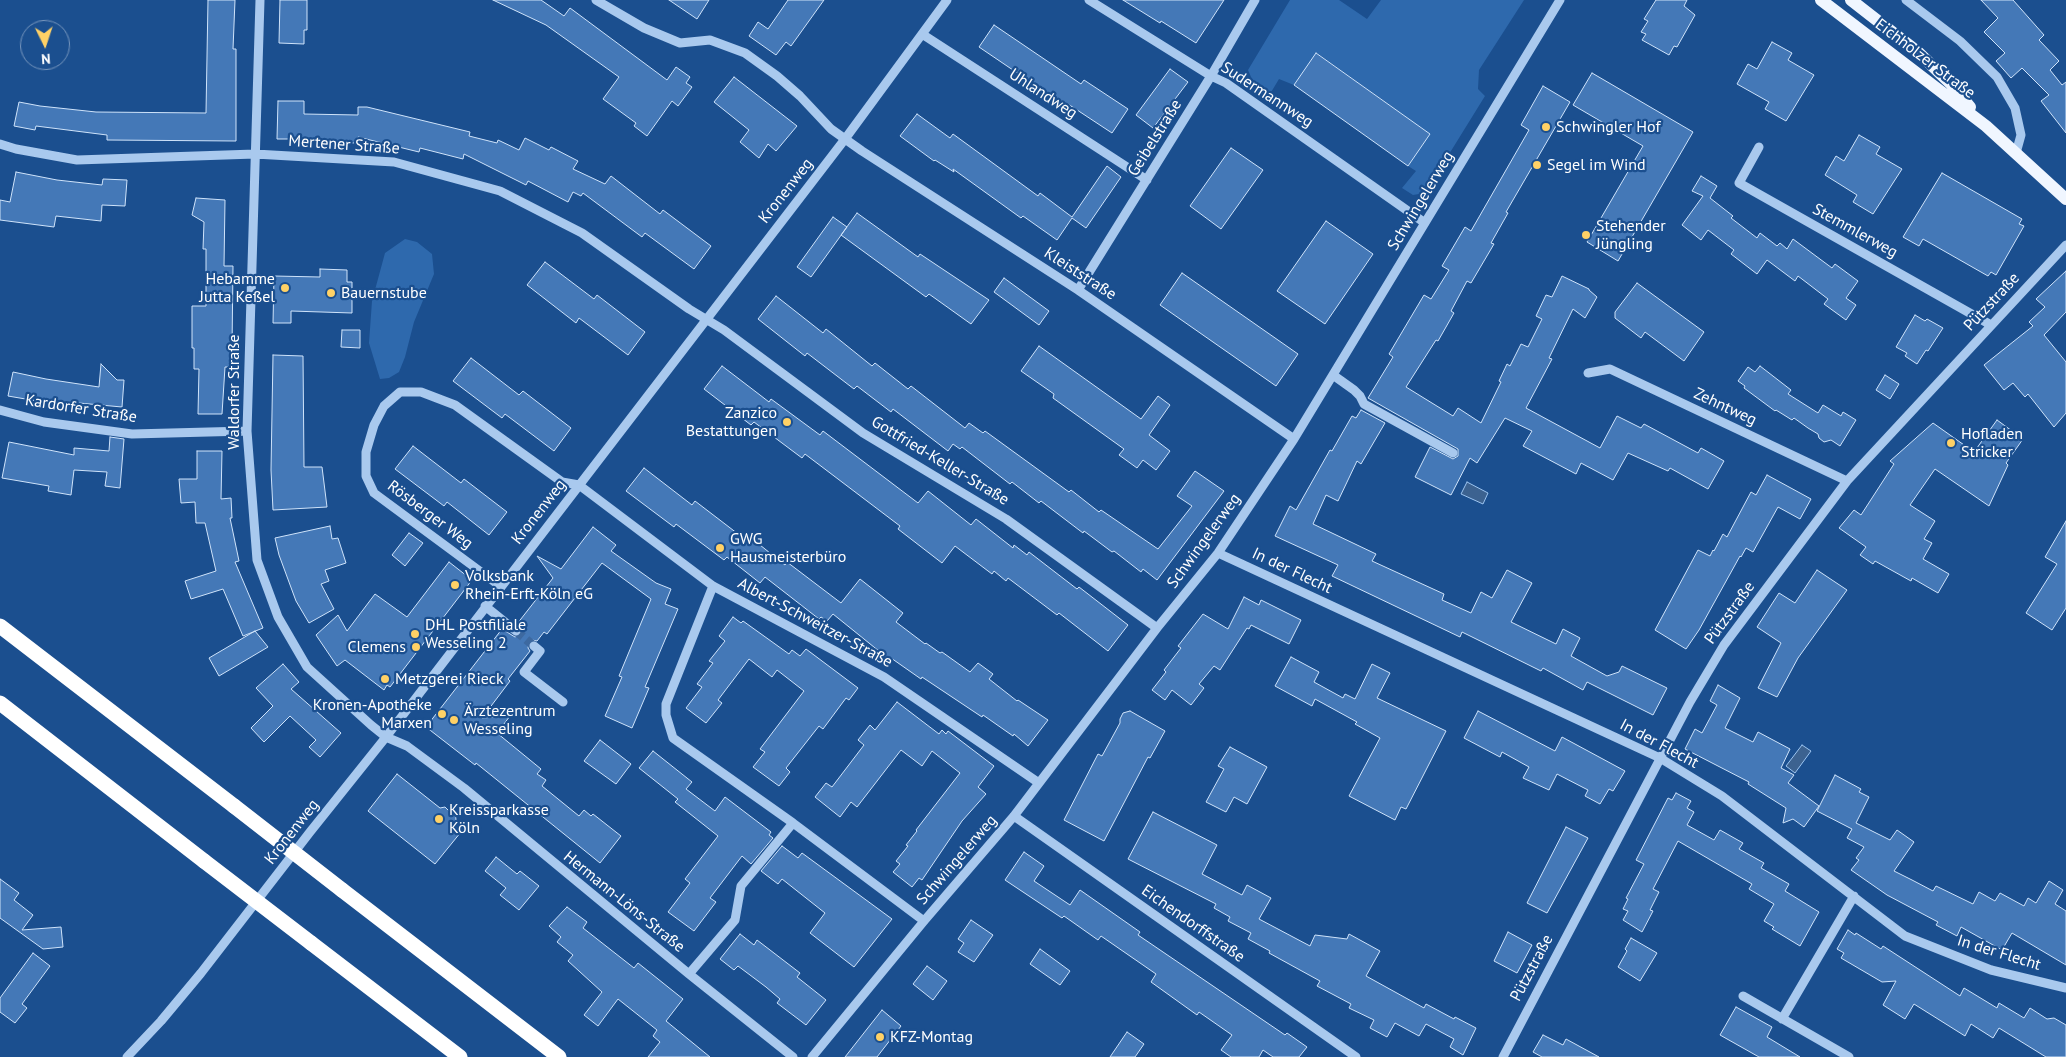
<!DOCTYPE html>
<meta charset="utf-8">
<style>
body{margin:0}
#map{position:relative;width:2066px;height:1057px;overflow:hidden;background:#1b4f8f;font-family:"PT Sans",sans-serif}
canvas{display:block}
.north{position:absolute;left:20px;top:20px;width:50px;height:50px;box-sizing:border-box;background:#1b4f8f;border:1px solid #7695bc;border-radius:50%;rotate:176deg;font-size:14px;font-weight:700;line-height:20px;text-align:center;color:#fff}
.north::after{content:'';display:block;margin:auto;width:18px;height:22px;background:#ffd166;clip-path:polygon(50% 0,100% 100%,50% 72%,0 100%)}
</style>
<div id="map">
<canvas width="2066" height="1057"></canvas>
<div class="north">N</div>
</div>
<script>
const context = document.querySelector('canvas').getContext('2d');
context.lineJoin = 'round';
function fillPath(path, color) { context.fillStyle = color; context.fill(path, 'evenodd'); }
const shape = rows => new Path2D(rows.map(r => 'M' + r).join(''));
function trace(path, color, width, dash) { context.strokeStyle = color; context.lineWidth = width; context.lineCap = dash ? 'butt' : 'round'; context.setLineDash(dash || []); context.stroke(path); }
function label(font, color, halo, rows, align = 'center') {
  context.font = font + ' "PT Sans",sans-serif'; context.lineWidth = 4.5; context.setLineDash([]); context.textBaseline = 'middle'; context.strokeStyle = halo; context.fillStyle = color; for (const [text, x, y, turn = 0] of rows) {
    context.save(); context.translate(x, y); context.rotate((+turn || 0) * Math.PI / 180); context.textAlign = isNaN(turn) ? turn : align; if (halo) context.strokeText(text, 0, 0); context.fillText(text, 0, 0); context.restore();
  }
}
const green = shape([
 [1290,0,1339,0,1367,19,1381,0,1524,0,1479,70,1478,89,1485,96,1425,193,1413,195,1402,188,1416,171,1408,166,1430,134,1317,53,1294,85,1279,79,1270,94,1254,84,1248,70],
 [405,239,417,242,432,254,434,274,414,322,405,357,399,372,389,378,380,379,369,343,372,301,385,253]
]);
const water = shape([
 [1467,482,1488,493,1483,504,1461,494,1467,482],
 [1802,745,1811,751,1795,773,1786,766,1802,745]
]);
const building = shape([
 [208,0,235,0,233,49,236,49,236,141,107,140,107,135,36,126,35,130,14,126,19,102,40,106,96,112,206,113,208,0],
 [280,0,307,0,307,30,304,30,304,44,279,43,280,0],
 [493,0,541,0,564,16,570,8,667,80,676,67,690,77,686,83,692,87,678,106,672,101,647,136,634,126,636,123,603,99,619,77,546,25,493,0],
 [669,0,709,0,697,19,669,0],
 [788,0,824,0,791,46,786,42,776,55,749,36,758,22,768,29,788,0],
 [1123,0,1224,0,1196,43,1161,21,1160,23,1123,0],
 [1656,0,1687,0,1684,6,1695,15,1677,47,1674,46,1669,55,1642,40,1646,34,1641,32,1648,21,1644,19,1656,0],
 [1981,0,2013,0,2044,35,2039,40,2059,61,2050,70,2062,85,2066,82,2066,133,2041,101,2049,95,2022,68,2011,78,1996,61,2005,53,1984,32,1998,18,1981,0],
 [994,25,1081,84,1084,80,1128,109,1112,133,1068,104,1066,106,979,47,994,25],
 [1772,42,1792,53,1788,60,1814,75,1786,121,1765,109,1769,102,1737,84,1748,64,1757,69,1772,42],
 [1316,53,1430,134,1408,166,1294,85,1316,53],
 [1170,69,1188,82,1153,128,1136,115,1170,69],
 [1592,73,1693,132,1618,261,1587,242,1643,146,1573,105,1592,73],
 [734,77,797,126,776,151,768,144,759,158,740,142,749,130,714,102,734,77],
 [1543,86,1570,102,1506,212,1508,213,1491,243,1494,244,1471,283,1467,281,1451,311,1454,313,1438,341,1436,340,1406,387,1453,416,1458,408,1481,423,1501,382,1499,381,1507,364,1510,366,1521,344,1528,347,1542,319,1536,316,1546,295,1552,297,1562,276,1589,289,1589,290,1597,297,1585,318,1573,309,1549,358,1552,359,1526,408,1600,448,1617,416,1641,428,1644,424,1698,453,1701,448,1724,461,1708,489,1670,468,1668,471,1628,453,1613,480,1581,463,1576,474,1523,446,1532,431,1505,418,1477,463,1470,458,1451,495,1415,477,1430,447,1453,459,1458,456,1458,449,1368,398,1393,357,1389,354,1424,295,1431,299,1449,270,1442,266,1465,227,1471,231,1529,130,1521,125,1543,86],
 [278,101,304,101,304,114,358,115,358,107,367,107,470,132,469,136,497,143,498,140,519,150,525,138,549,150,551,147,578,161,573,169,605,184,611,176,660,214,663,210,711,246,694,269,645,233,642,237,583,193,581,196,573,192,568,202,528,181,526,185,464,154,463,159,420,148,419,152,358,137,358,143,292,142,292,139,277,139,278,101],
 [917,114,950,138,953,134,1038,196,1040,193,1072,217,1107,166,1121,177,1086,228,1072,218,1057,240,1023,216,1021,218,953,169,954,172,935,160,934,161,900,136,917,114],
 [1859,135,1880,147,1876,154,1902,169,1873,214,1853,202,1857,195,1825,175,1836,156,1844,161,1859,135],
 [1231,148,1263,170,1221,229,1190,206,1231,148],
 [16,172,57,180,102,185,103,179,127,180,125,206,102,205,101,221,56,216,54,227,0,220,0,200,10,202,16,172],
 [1942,173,2022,219,2019,224,2024,226,1996,275,1991,272,1988,276,1923,239,1919,246,1903,237,1942,173],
 [1701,176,1717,186,1710,198,1733,216,1731,218,1757,238,1760,233,1777,246,1780,243,1787,249,1793,239,1832,268,1835,264,1858,281,1846,298,1856,305,1846,320,1824,304,1828,299,1798,276,1795,281,1767,260,1757,274,1731,254,1734,250,1708,230,1701,240,1682,225,1703,196,1692,191,1701,176],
 [196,198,225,200,224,266,233,266,232,348,232,367,225,367,222,414,198,414,199,369,194,369,194,348,192,348,192,306,206,306,206,249,203,249,204,222,192,215,196,198],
 [857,213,918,257,920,254,989,300,971,324,929,294,926,297,841,235,857,213],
 [833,217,847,227,811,277,797,267,833,217],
 [1326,221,1373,254,1325,324,1277,291,1326,221],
 [545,262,594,299,597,295,645,332,628,355,579,318,576,323,527,285,545,262],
 [320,269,347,270,347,282,352,282,352,313,291,311,291,323,273,323,274,276,320,277,320,269],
 [2066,271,2066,312,2044,335,2066,362,2066,413,2054,427,2028,394,2025,397,2013,383,2004,390,1984,365,2033,326,2029,322,2045,307,2036,299,2066,271],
 [1182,273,1298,354,1276,386,1160,305,1182,273],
 [1004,278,1049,311,1039,325,994,292,1004,278],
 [1637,283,1704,332,1684,361,1645,332,1641,338,1615,318,1615,312,1637,283],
 [776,296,823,333,826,329,872,366,875,363,908,389,911,386,965,428,969,423,983,433,985,431,1069,492,1071,490,1099,512,1101,510,1158,549,1192,506,1177,496,1195,471,1224,491,1157,580,1143,569,1141,572,1114,551,1112,552,1084,531,1083,533,1041,501,1039,503,1012,482,1010,484,962,447,960,449,953,444,948,451,893,409,891,412,857,386,854,389,807,353,805,356,758,319,776,296],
 [1915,315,1925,321,1927,319,1943,328,1928,351,1926,350,1917,364,1905,356,1907,353,1896,347,1915,315],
 [342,330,360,330,360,348,341,347,342,330],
 [1039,346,1141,419,1158,396,1170,405,1149,435,1170,451,1156,470,1143,460,1137,468,1119,455,1124,449,1053,398,1054,394,1021,371,1039,346],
 [273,355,303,356,304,467,322,467,327,507,273,510,271,470,273,355],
 [471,358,519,395,523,391,571,428,554,451,505,414,502,418,453,381,471,358],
 [101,364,117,380,124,380,122,407,79,403,78,408,8,396,13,372,46,379,99,387,101,364],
 [722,366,760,395,769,402,771,399,820,435,823,431,918,503,928,491,971,525,976,519,1013,548,1014,545,1027,555,1029,552,1077,589,1079,587,1128,625,1108,651,1059,613,1057,615,1008,578,1006,581,994,571,992,574,955,546,942,563,898,529,900,526,805,454,802,458,754,422,751,425,704,389,722,366],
 [1760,366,1791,390,1788,394,1818,413,1823,405,1841,416,1843,412,1856,420,1840,446,1831,440,1824,442,1819,438,1818,434,1808,428,1794,418,1792,420,1776,410,1775,411,1744,388,1745,386,1738,381,1748,367,1755,372,1760,366],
 [1885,375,1899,384,1890,399,1876,390,1885,375],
 [1361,410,1385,423,1361,464,1357,461,1338,501,1326,495,1313,524,1376,554,1372,561,1444,594,1442,600,1471,613,1481,592,1492,598,1507,570,1532,583,1511,622,1556,644,1563,629,1580,638,1571,656,1607,676,1619,672,1622,666,1667,688,1653,715,1587,682,1583,690,1543,668,1541,671,1462,632,1460,637,1332,576,1338,565,1275,536,1290,506,1296,510,1330,450,1332,451,1352,416,1356,418,1361,410],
 [1997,420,2023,439,2006,463,2008,465,1989,506,1935,469,1910,505,1935,521,1924,539,1932,543,1923,559,1949,574,1938,593,1912,578,1911,581,1875,561,1873,564,1860,555,1866,547,1839,528,1854,510,1861,515,1894,464,1890,461,1933,423,1974,452,1997,420],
 [110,437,124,439,120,488,105,486,107,472,74,470,71,495,48,491,49,486,2,478,9,442,74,455,74,448,109,451,110,437],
 [413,446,461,483,464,479,507,512,489,535,447,502,444,506,395,469,413,446],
 [197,451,222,451,221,499,231,498,232,518,230,518,239,561,235,562,263,628,243,636,223,589,191,599,185,581,216,571,205,523,196,523,195,502,181,503,179,479,197,479,197,451],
 [644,468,692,505,695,501,742,537,745,533,785,565,787,562,841,603,860,579,903,613,896,622,925,644,926,643,940,653,942,652,970,672,978,663,993,674,989,679,1017,701,1018,700,1048,720,1028,746,1014,734,1013,736,983,715,982,717,922,677,921,679,891,658,890,660,833,614,827,621,821,617,819,619,765,577,760,583,727,557,724,560,676,524,674,527,626,491,644,468],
 [1767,475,1811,499,1800,519,1778,507,1753,552,1746,548,1741,557,1740,556,1699,630,1686,649,1655,630,1698,550,1710,556,1713,550,1714,551,1723,534,1727,537,1751,492,1756,495,1767,475],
 [2066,521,2066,608,2052,630,2026,613,2057,564,2045,557,2066,521],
 [330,526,332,539,338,538,346,563,325,570,329,581,321,584,334,609,309,623,296,601,279,555,275,538,330,526],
 [593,527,616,545,611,551,656,583,671,589,665,604,678,609,645,687,649,688,632,728,605,716,622,677,619,676,651,599,602,563,547,634,544,632,537,641,532,640,529,642,528,648,530,651,508,679,510,681,482,718,510,716,497,733,541,769,537,774,546,780,542,786,579,816,584,810,591,816,593,814,621,836,600,863,476,763,475,765,426,727,502,629,515,637,521,634,522,629,517,624,553,578,537,556,561,569,593,527],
 [409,533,423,543,405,566,392,555,409,533],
 [449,562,472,580,390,687,387,685,384,690,345,660,337,666,316,635,338,615,347,631,375,594,407,617,449,562],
 [1817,570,1847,590,1798,658,1777,697,1758,688,1781,643,1757,627,1779,593,1795,603,1817,570],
 [1244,597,1259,605,1261,600,1301,620,1289,644,1251,625,1249,629,1247,628,1220,670,1214,666,1199,684,1204,688,1191,705,1172,690,1165,700,1152,690,1166,672,1164,670,1181,648,1178,646,1203,614,1228,629,1244,597],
 [733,617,741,623,743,621,789,654,792,650,800,656,806,649,858,688,849,700,846,698,823,729,819,726,786,768,790,772,779,786,753,767,765,752,760,749,804,691,777,670,772,677,749,659,718,700,722,703,706,723,686,708,702,687,697,684,713,663,709,661,725,641,719,636,733,617],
 [255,631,268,647,219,676,209,658,255,631],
 [1291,657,1319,672,1314,682,1343,698,1345,694,1355,699,1372,664,1390,673,1377,698,1446,731,1406,809,1401,807,1395,820,1349,796,1380,738,1355,724,1357,722,1315,699,1312,706,1275,686,1291,657],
 [283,664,299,682,291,689,341,733,320,757,309,747,316,740,290,716,264,742,251,728,273,706,256,688,283,664],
 [1718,685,1740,698,1725,728,1753,742,1758,732,1790,749,1781,768,1794,775,1788,783,1819,806,1804,827,1793,819,1783,823,1786,808,1748,784,1749,782,1685,749,1695,729,1702,733,1717,705,1710,701,1718,685],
 [897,702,939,734,942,730,946,734,948,731,994,766,978,787,986,794,962,821,922,880,919,878,912,887,893,872,900,864,896,861,908,846,906,845,917,831,916,830,960,773,932,751,922,766,901,750,857,807,851,802,840,817,815,797,826,783,832,787,864,745,858,740,870,725,875,730,897,702],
 [1130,711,1165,731,1150,758,1148,757,1104,841,1064,820,1098,754,1102,756,1120,723,1120,719,1123,713,1130,711],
 [1478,711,1555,751,1562,737,1625,771,1613,791,1609,789,1600,804,1585,796,1588,790,1557,774,1549,790,1523,778,1529,767,1502,752,1500,757,1464,738,1478,711],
 [600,740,631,764,616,784,584,761,600,740],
 [1230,747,1267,767,1247,804,1234,797,1226,812,1206,802,1224,769,1218,766,1230,747],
 [653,751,692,782,686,789,715,811,725,797,771,832,769,835,773,838,751,864,742,856,710,898,716,902,694,931,668,912,690,883,685,879,718,836,675,802,678,799,639,768,653,751],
 [397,774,440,808,445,807,449,811,455,810,456,820,465,827,435,864,368,811,397,774],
 [1835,775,1861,789,1859,792,1869,797,1856,823,1890,840,1897,830,1914,842,1894,871,1912,880,1933,891,1936,886,1973,904,1979,892,1995,901,2000,893,2024,906,2028,898,2036,903,2049,881,2063,890,2055,904,2066,911,2066,965,2012,933,2002,950,1961,927,1957,936,1936,925,1938,922,1887,895,1851,870,1859,860,1856,858,1864,847,1847,838,1852,829,1817,811,1835,775],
 [1676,793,1691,801,1687,808,1694,812,1687,825,1714,840,1720,830,1743,843,1739,849,1764,863,1761,868,1789,884,1785,891,1819,912,1800,946,1772,929,1774,927,1764,921,1774,904,1749,889,1752,884,1678,841,1653,889,1659,892,1650,910,1653,911,1642,932,1623,920,1628,911,1623,909,1628,899,1626,898,1644,864,1636,860,1668,798,1672,800,1676,793],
 [1153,812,1217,845,1202,874,1242,895,1247,885,1271,898,1259,919,1310,946,1315,935,1347,939,1349,934,1380,951,1366,976,1424,1008,1426,1004,1454,1019,1455,1017,1476,1028,1463,1055,1450,1047,1454,1039,1426,1024,1419,1036,1395,1023,1387,1037,1370,1028,1374,1020,1349,1008,1351,1004,1317,986,1320,981,1269,953,1270,951,1248,939,1251,933,1228,921,1230,917,1214,908,1216,904,1128,859,1153,812],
 [1566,827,1588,838,1547,913,1527,903,1566,827],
 [782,846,798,858,802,853,892,919,854,967,810,933,825,913,782,879,778,884,761,871,782,846],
 [1024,852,1044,866,1034,881,1070,905,1080,890,1140,932,1138,935,1285,1035,1287,1033,1307,1047,1299,1057,1273,1057,1263,1050,1259,1057,1231,1057,1221,1050,1232,1035,1199,1012,1197,1015,1151,982,1156,974,1101,936,1098,940,1064,916,1062,918,1005,880,1024,852],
 [496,857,517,874,520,871,539,886,519,910,500,895,506,888,485,871,496,857],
 [0,879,19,893,14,900,33,915,22,930,61,927,63,947,43,949,0,918,0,879],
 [567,907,587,922,583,928,634,968,638,963,683,999,666,1021,710,1057,648,1057,660,1042,653,1036,657,1030,618,999,598,1026,584,1015,602,992,568,961,573,955,557,942,561,937,549,926,567,907],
 [971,920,993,935,974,962,958,952,964,943,958,939,971,920],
 [1848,930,1855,935,1856,933,1881,949,1883,946,1960,996,1964,988,1997,1008,1999,1003,2024,1018,2030,1008,2047,1019,2054,1018,2066,1025,2066,1057,2046,1057,1999,1028,1993,1038,1971,1024,1965,1036,1914,1004,1905,1019,1883,1005,1896,981,1882,982,1841,958,1844,953,1837,949,1848,930],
 [1508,932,1532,945,1517,973,1494,961,1508,932],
 [740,934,754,945,757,940,800,973,797,977,826,1000,806,1025,777,1003,780,999,766,987,738,966,734,970,720,959,740,934],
 [1631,938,1657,953,1640,981,1618,967,1627,951,1625,949,1631,938],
 [1040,949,1070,971,1060,985,1030,964,1040,949],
 [33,953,50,966,22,1004,27,1008,15,1023,0,1012,0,998,33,953],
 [927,966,947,981,933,1000,913,984,927,966],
 [1736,1007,1772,1027,1767,1037,1800,1057,1759,1057,1720,1035,1736,1007],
 [882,1010,901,1026,877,1057,845,1057,882,1010],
 [1127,1032,1144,1044,1135,1057,1110,1057,1127,1032],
 [1543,1035,1563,1045,1566,1039,1599,1057,1542,1057,1533,1052,1543,1035]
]);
const minorTunnel = shape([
 [516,631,534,646]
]);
const minor = shape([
 [260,0,247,431,257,560,278,617,307,667,371,725,386,737,407,746,464,788,689,974,793,1057],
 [596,0,644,28,680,43,710,40,745,53,777,76,800,96,831,129,862,151,1078,290,1294,439],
 [1089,0,1211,76,1226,83,1425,223],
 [1906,0,1960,41,1997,77,2015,108,2021,135,2016,153],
 [922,34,1147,180],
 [0,144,16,149,77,160,255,154,394,162,500,191,582,233,689,309,724,330,863,433,1006,519,1157,628],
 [1759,147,1739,183,1991,325],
 [1078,290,1211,76,1255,0],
 [1588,373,1610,369,1847,481],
 [1333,375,1354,390,1360,396,1364,404,1453,453],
 [0,410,44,422,132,434,247,431],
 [1218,553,1660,758,1722,796,1905,936,1991,970,2066,988],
 [500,586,374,493,366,476,366,452,374,425,384,406,400,392,421,392,455,405,562,482,579,485,713,586,884,677,1039,783],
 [713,586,666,704,666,715,673,738,793,823,924,921],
 [485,606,516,631],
 [534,646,540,651,524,672,563,702],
 [1014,816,1356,1057],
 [689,974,735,920,741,886,793,823],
 [1743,996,1849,1057],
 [1782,1019,1854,896],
 [127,1057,161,1021,201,973,310,832,386,737,845,139,947,0],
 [812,1057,924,921,1014,816,1157,628,1218,553,1294,439,1560,0],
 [1503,1057,1690,702,1724,645,1847,481,2066,245]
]);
const major = shape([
 [1821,0,1986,126,2066,199],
 [1851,0,1919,53,1951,84,1970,107]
]);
const highway = shape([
 [0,626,234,806],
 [0,703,204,861],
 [342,890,559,1057],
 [311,943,460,1057]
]);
const highwayBridge = shape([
 [234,806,342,890],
 [204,861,311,943]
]);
const markers = [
 [1546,127,5,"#ffd166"],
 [1537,165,5,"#ffd166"],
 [1586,235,5,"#ffd166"],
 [285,288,5,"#ffd166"],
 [331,293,5,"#ffd166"],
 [787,422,5,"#ffd166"],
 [1951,443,5,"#ffd166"],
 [720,548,5,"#ffd166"],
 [455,585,5,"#ffd166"],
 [415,634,5,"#ffd166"],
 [416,647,5,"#ffd166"],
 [385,679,5,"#ffd166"],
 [442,714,5,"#ffd166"],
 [454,720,5,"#ffd166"],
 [439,819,5,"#ffd166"],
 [880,1037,5,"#ffd166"]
];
const streetNames = [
 ["Eichholzer Straße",1925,59,37],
 ["Uhlandweg",1043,94,33],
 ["Sudermannweg",1267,95,33],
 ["Geibelstraße",1155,138,-58],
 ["Mertener Straße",344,145,4],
 ["Kronenweg",786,191,-52],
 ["Schwingelerweg",1421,201,-59],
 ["Stemmlerweg",1855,231,29],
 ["Kleiststraße",1080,274,33],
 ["Pützstraße",1992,302,-47],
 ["Waldorfer Straße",234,392,-90],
 ["Zehntweg",1725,407,25],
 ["Kardorfer Straße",81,409,9],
 ["Gottfried-Keller-Straße",940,461,31],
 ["Kronenweg",539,512,-52],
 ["Rösberger Weg",430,515,37],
 ["Schwingelerweg",1204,541,-54],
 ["In der Flecht",1292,571,25],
 ["Pützstraße",1730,613,-54],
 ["Albert-Schweitzer-Straße",815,623,28],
 ["In der Flecht",1659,744,28],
 ["Kronenweg",292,832,-52],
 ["Schwingelerweg",957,860,-49],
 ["Hermann-Löns-Straße",624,902,39],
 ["Eichendorffstraße",1193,924,35],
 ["In der Flecht",1999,953,17],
 ["Pützstraße",1532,968,-62]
];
const poiNames = [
 ["Schwingler Hof",1556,127],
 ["Segel im Wind",1547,165],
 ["Stehender",1596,226],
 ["Jüngling",1596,244],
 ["Hebamme",275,279,"right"],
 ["Jutta Keßel",275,297,"right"],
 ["Bauernstube",341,293],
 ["Zanzico",777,413,"right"],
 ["Bestattungen",777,431,"right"],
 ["Hofladen",1961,434],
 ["Stricker",1961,452],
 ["GWG",730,539],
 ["Hausmeisterbüro",730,557],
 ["Volksbank",465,576],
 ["Rhein-Erft-Köln eG",465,594],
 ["DHL Postfiliale",425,625],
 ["Wesseling 2",425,643],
 ["Clemens",406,647,"right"],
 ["Metzgerei Rieck",395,679],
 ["Kronen-Apotheke",432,705,"right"],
 ["Marxen",432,723,"right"],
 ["Ärztezentrum",464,711],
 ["Wesseling",464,729],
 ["Kreissparkasse",449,810],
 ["Köln",449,828],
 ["KFZ-Montag",890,1037]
];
fillPath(green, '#2e69ad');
fillPath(water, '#3c6290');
trace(water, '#9cc4f0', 1);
fillPath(building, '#4478b7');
trace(building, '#cfe3fa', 1);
trace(minorTunnel, '#3d69a0', 9, [9, 4.5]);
trace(minor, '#a9c9ee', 9);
trace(major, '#f0f6ff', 12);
trace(highway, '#fff', 15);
trace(highwayBridge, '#fff', 15);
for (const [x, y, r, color] of markers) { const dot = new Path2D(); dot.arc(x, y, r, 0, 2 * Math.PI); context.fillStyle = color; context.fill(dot); trace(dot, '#1b4f8f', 2); }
label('16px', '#fff', '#1b4f8f', streetNames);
label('16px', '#fff', '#1b4f8f', poiNames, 'left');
</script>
